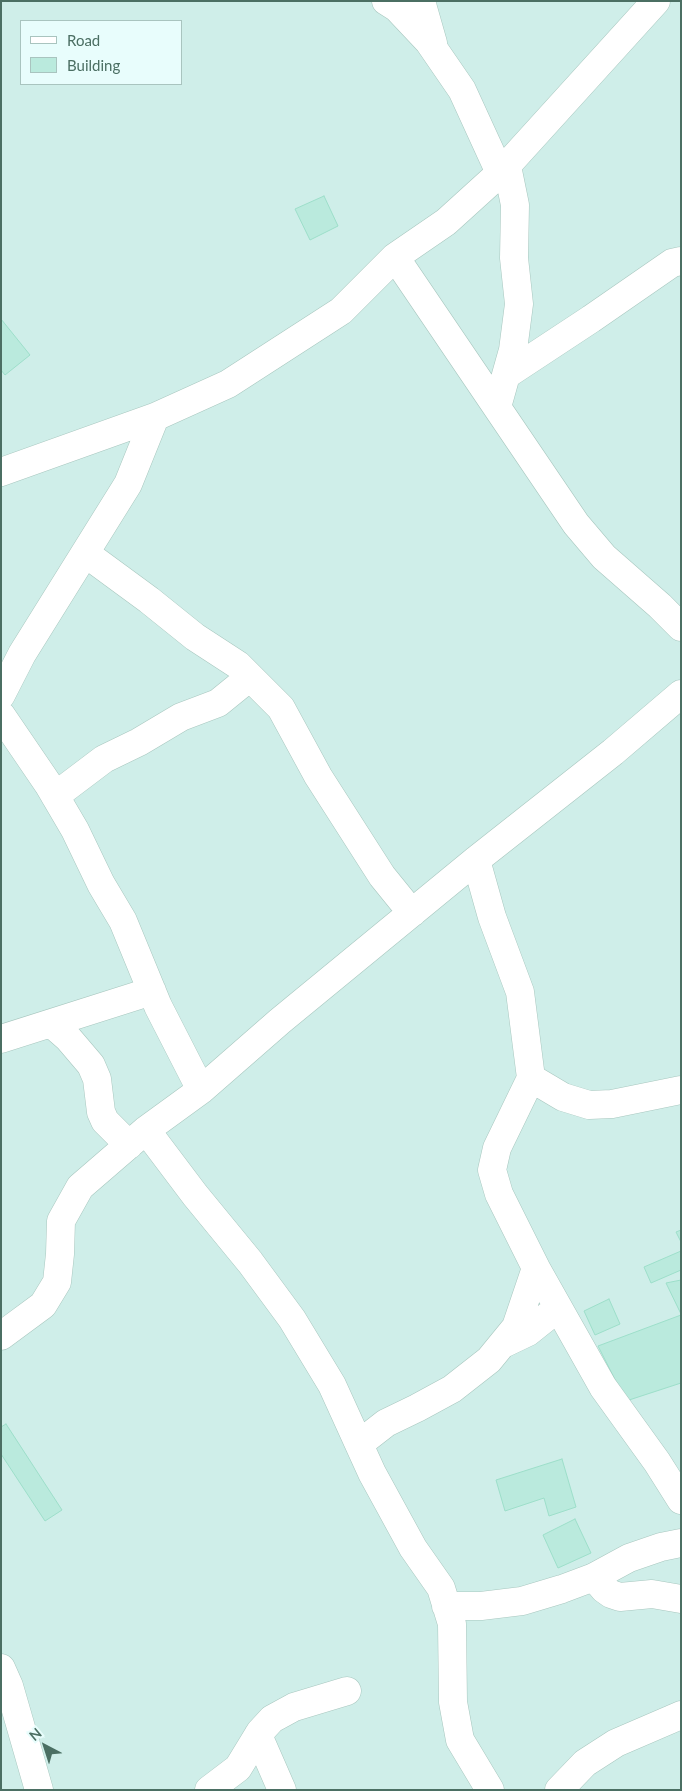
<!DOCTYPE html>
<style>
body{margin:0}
#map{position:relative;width:682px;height:1791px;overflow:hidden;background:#e2faf8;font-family:Lato,sans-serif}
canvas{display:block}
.frame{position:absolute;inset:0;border:2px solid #4b6f63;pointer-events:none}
.legend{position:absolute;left:20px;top:20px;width:162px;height:65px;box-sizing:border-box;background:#e8fdfc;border:1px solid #a9c4bf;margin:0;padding:6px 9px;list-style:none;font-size:15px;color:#4b6f63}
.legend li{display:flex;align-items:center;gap:10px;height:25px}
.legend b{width:25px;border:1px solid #a9c4bf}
.north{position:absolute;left:20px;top:1721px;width:50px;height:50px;-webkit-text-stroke:4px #e8fdfc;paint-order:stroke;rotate:320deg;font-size:14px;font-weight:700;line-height:20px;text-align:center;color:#4b6f63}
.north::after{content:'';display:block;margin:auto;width:18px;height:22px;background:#4b6f63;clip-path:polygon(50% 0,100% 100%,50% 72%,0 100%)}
</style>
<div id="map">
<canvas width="682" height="1791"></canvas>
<div class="frame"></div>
<ul class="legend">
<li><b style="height:6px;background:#fff"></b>Road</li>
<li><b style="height:14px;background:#baeadd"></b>Building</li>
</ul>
<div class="north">N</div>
</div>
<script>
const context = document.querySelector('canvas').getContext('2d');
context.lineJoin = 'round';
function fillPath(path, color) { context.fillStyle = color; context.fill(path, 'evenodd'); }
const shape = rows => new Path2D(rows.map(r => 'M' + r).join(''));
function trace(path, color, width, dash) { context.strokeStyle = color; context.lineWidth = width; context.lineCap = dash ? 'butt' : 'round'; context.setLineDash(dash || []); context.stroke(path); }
const residential = shape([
 [1,1,681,1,681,1790,1,1790],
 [21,21,181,21,181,84,21,84]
]);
const building = shape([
 [324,196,338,226,310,240,295,209,324,196],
 [1,319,30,355,5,375,1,370,1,319],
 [681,1230,681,1242,676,1232,681,1230],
 [681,1251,681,1270,651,1283,644,1267,681,1251],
 [681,1280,681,1314,666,1283,681,1280],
 [609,1299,620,1324,595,1335,584,1311,609,1299],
 [681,1315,681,1383,626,1401,598,1346,681,1315],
 [6,1424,62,1510,45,1521,1,1454,1,1427,6,1424],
 [562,1459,576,1507,549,1516,544,1498,505,1511,496,1480,562,1459],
 [575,1519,591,1553,558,1568,543,1535,575,1519]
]);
const minor = shape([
 [386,1,397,8,429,42,462,90,500,173],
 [421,1,433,43],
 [395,257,576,524,604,557,660,606,681,627],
 [506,375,591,319,672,263,681,261],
 [497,407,513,350,519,304,514,258,515,205,507,166],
 [1,472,155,417,228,384,341,311,395,257,446,222,500,173,656,1],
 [85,553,149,600,195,637,238,665,281,708,318,776,382,876,412,913],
 [1,695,22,654,128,484,155,417],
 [1,715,48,784,75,830,101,884,123,921,158,1006,201,1090],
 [55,796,104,759,139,742,181,717,218,703,250,677],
 [476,860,492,917,520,992,531,1078,497,1148,492,1170,499,1194,536,1268,603,1387,657,1462,681,1500],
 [52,1024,68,1038,91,1065,97,1079,101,1112,105,1121,129,1145],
 [1,1039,152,991],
 [531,1078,563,1097,589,1105,612,1104,681,1090],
 [146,1130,195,1195,250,1262,292,1319,332,1385,372,1473,413,1548,441,1588,452,1624,453,1702,460,1740,490,1790],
 [1,1336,43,1305,57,1282,60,1254,61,1221,80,1187,146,1130,201,1090,280,1021,476,860,613,752,681,694],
 [505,1343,528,1332,558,1308],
 [359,1444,386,1423,417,1408,452,1389,489,1360,516,1327,536,1268],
 [594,1577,604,1589,611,1594,620,1597,652,1594,681,1599],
 [446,1606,481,1606,522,1601,562,1589,594,1577,629,1558,661,1547,681,1543],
 [1,1668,9,1686,39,1790],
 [258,1735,282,1790],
 [209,1790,238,1768,260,1732,272,1719,294,1707,347,1691],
 [559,1790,585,1763,616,1743,681,1715]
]);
fillPath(residential, '#cfeee9');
fillPath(building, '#baeadd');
trace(building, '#9ddfca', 1);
trace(minor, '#a8c7bf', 29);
trace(minor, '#fff', 28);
</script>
